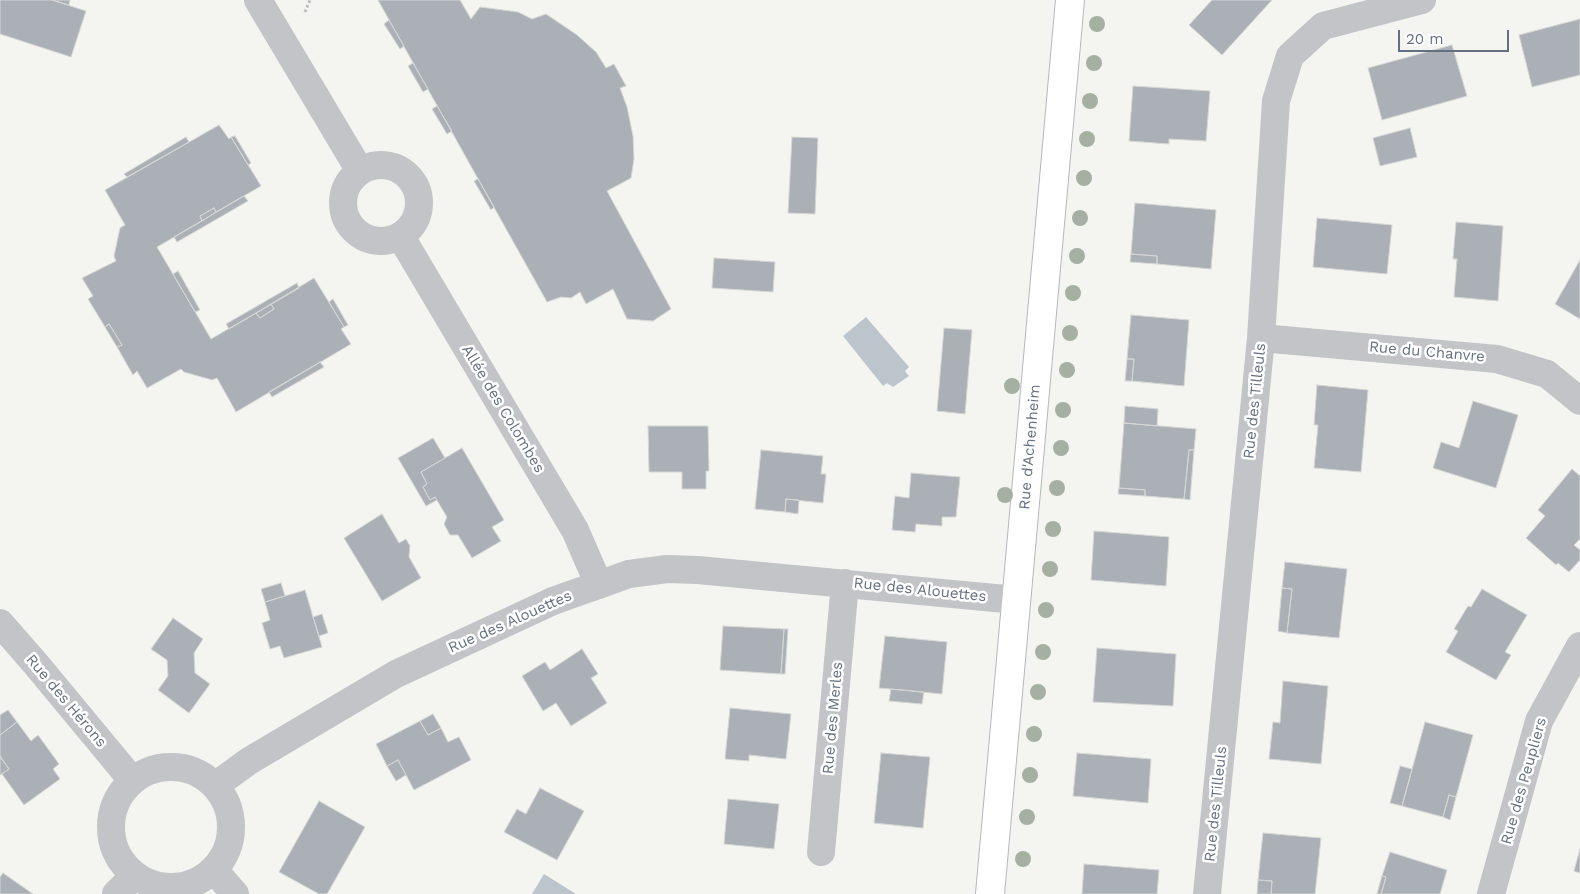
<!DOCTYPE html>
<meta charset="utf-8">
<style>
body{margin:0}
#map{position:relative;width:1580px;height:894px;overflow:hidden;background:#f4f4f0;font-family:"Work Sans",sans-serif}
canvas{display:block}
.scale{position:absolute;left:1398px;top:30px;width:111px;height:22px;box-sizing:border-box;border:2px solid #647081;border-top:0;padding-left:6px;font-size:15px;line-height:18px;white-space:nowrap;color:#647081;-webkit-text-stroke:4px #fff;paint-order:stroke}
</style>
<div id="map">
<canvas width="1580" height="894"></canvas>
<div class="scale">20 m</div>
</div>
<script>
const context = document.querySelector('canvas').getContext('2d');
context.lineJoin = 'round';
function fillPath(path, color) { context.fillStyle = color; context.fill(path, 'evenodd'); }
const shape = rows => new Path2D(rows.map(r => 'M' + r).join(''));
function trace(path, color, width, dash) { context.strokeStyle = color; context.lineWidth = width; context.lineCap = dash ? 'butt' : 'round'; context.setLineDash(dash || []); context.stroke(path); }
function label(font, color, halo, rows, align = 'center') {
  context.font = font + ' "Work Sans",sans-serif'; context.lineWidth = 5; context.setLineDash([]); context.textBaseline = 'middle'; context.strokeStyle = halo; context.fillStyle = color; for (const [text, x, y, turn = 0] of rows) {
    context.save(); context.translate(x, y); context.rotate((+turn || 0) * Math.PI / 180); context.textAlign = isNaN(turn) ? turn : align; if (halo) context.strokeText(text, 0, 0); context.fillText(text, 0, 0); context.restore();
  }
}
const water = shape([
 [866,317,909,367,905,371,909,376,893,387,887,383,883,386,843,336],
 [544,874,576,894,532,894]
]);
const building = shape([
 [0,0,52,0,86,11,71,57,0,34,0,0],
 [52,0,70,0,69,5,52,0],
 [378,0,460,0,471,19,480,7,518,12,532,19,546,14,577,35,596,52,606,68,614,64,626,86,620,88,627,107,633,136,634,159,631,178,607,191,671,309,653,321,627,319,613,289,586,304,580,292,571,298,561,297,547,302,378,0],
 [1212,0,1272,0,1222,55,1189,25,1212,0],
 [1580,19,1580,75,1532,87,1519,35,1580,19],
 [389,20,404,46,400,49,384,24,389,20],
 [1452,45,1467,96,1382,120,1368,68,1452,45],
 [413,63,428,89,423,92,408,66,413,63],
 [1133,86,1210,91,1206,141,1169,139,1169,144,1129,141,1133,86],
 [437,106,452,131,447,134,432,109,437,106],
 [219,125,229,139,231,137,261,186,216,212,214,208,200,216,202,221,157,247,211,339,256,313,260,318,274,309,271,304,314,278,344,327,341,329,351,344,236,412,217,378,212,380,184,372,181,369,147,388,137,371,133,375,117,347,122,345,109,324,105,327,88,299,93,296,82,278,116,261,114,256,120,228,125,225,105,190,219,125],
 [1410,128,1417,157,1380,166,1373,138,1410,128],
 [235,136,251,163,248,165,231,137,235,136],
 [186,137,189,142,127,177,124,174,186,137],
 [792,137,818,138,815,214,788,213,792,137],
 [478,179,494,207,491,210,474,181,478,179],
 [244,196,248,201,177,242,174,237,244,196],
 [1135,203,1216,210,1211,269,1157,264,1157,256,1131,254,1135,203],
 [214,208,216,212,202,221,200,216,214,208],
 [1317,218,1392,225,1387,274,1313,267,1317,218],
 [1456,222,1503,226,1498,301,1454,297,1457,259,1453,259,1456,222],
 [1131,254,1157,256,1157,264,1130,262,1131,254],
 [714,258,775,262,773,292,712,288,714,258],
 [1580,260,1580,319,1555,304,1580,260],
 [178,271,200,310,195,312,173,274,178,271],
 [297,283,299,288,229,329,226,324,297,283],
 [333,299,348,325,344,327,329,302,333,299],
 [271,304,274,309,260,318,256,313,271,304],
 [1131,315,1189,320,1184,386,1132,381,1134,359,1127,359,1131,315],
 [109,324,122,345,117,347,105,327,109,324],
 [944,328,972,330,965,414,937,411,944,328],
 [1127,359,1134,359,1132,381,1125,381,1127,359],
 [320,362,324,367,272,397,269,392,320,362],
 [1317,385,1368,390,1361,472,1314,468,1318,425,1314,425,1317,385],
 [1473,401,1518,415,1496,488,1433,468,1441,442,1459,448,1473,401],
 [1125,406,1158,409,1157,426,1124,423,1125,406],
 [1124,423,1196,429,1194,450,1189,450,1184,499,1145,496,1145,490,1119,488,1124,423],
 [648,426,708,426,709,471,706,471,706,489,682,489,682,472,649,472,648,426],
 [433,438,445,458,421,472,427,484,423,487,430,500,435,497,437,500,426,506,398,458,433,438],
 [462,448,504,520,492,527,501,541,472,558,458,535,450,535,444,524,447,517,435,497,430,500,423,487,427,484,421,472,462,448],
 [761,450,823,456,821,474,826,474,823,503,786,499,785,512,755,509,761,450],
 [1189,450,1194,450,1190,500,1184,499,1189,450],
 [1572,469,1580,476,1580,539,1574,545,1580,550,1580,560,1569,572,1558,563,1556,565,1526,538,1545,516,1538,510,1572,469],
 [911,473,960,477,956,517,942,517,942,526,916,524,915,532,892,530,895,496,909,498,911,473],
 [1119,488,1145,490,1145,496,1118,494,1119,488],
 [786,499,799,500,798,514,785,512,786,499],
 [382,514,399,543,406,539,410,546,409,557,421,578,382,601,344,538,382,514],
 [1094,531,1169,537,1166,586,1091,580,1094,531],
 [1285,562,1347,569,1339,638,1287,633,1292,589,1282,588,1285,562],
 [281,583,285,596,265,602,261,589,281,583],
 [1282,588,1292,589,1287,633,1278,631,1282,588],
 [1482,589,1527,615,1505,652,1511,655,1496,680,1446,652,1458,631,1454,629,1468,606,1471,607,1482,589],
 [305,590,322,647,284,658,280,646,270,649,262,623,270,620,265,602,305,590],
 [322,614,328,633,319,636,313,617,322,614],
 [173,618,203,639,194,653,195,673,210,684,189,713,158,690,168,676,167,660,151,649,173,618],
 [723,626,784,629,781,674,720,670,723,626],
 [784,629,788,629,785,674,781,674,784,629],
 [885,636,947,642,942,694,879,688,885,636],
 [1097,648,1176,654,1173,706,1093,702,1097,648],
 [582,649,598,674,591,678,607,703,571,726,556,703,543,711,522,676,545,662,550,670,582,649],
 [1283,681,1328,686,1321,764,1269,759,1273,722,1280,723,1283,681],
 [891,689,924,692,922,704,889,701,891,689],
 [730,708,791,714,786,759,749,755,749,761,725,759,730,708],
 [8,710,17,722,0,735,0,715,8,710],
 [433,714,441,728,428,735,420,721,433,714],
 [420,721,428,735,441,728,448,742,459,737,471,760,414,790,398,760,387,766,376,744,420,721],
 [17,722,31,741,38,735,59,764,53,769,60,779,24,805,2,774,9,769,0,757,0,735,17,722],
 [1425,722,1473,735,1456,797,1449,795,1443,817,1402,806,1425,722],
 [881,753,930,757,923,828,874,823,881,753],
 [1077,753,1151,759,1148,803,1073,796,1077,753],
 [0,756,9,769,0,775,0,756],
 [398,760,406,775,396,781,387,766,398,760],
 [1400,766,1412,769,1402,806,1390,803,1400,766],
 [540,788,584,811,557,860,504,832,517,809,526,814,540,788],
 [1449,795,1456,797,1450,820,1443,817,1449,795],
 [728,799,779,804,774,849,724,844,728,799],
 [319,801,365,827,327,894,319,894,279,872,319,801],
 [1263,833,1321,838,1315,894,1271,894,1272,881,1258,880,1263,833],
 [1580,849,1580,873,1574,871,1580,849],
 [1390,852,1447,870,1440,894,1381,894,1386,877,1382,876,1390,852],
 [1084,864,1159,870,1157,894,1082,894,1084,864],
 [3,873,33,894,0,894,0,877,3,873],
 [1382,876,1386,877,1381,894,1377,894,1382,876],
 [1258,880,1272,881,1271,894,1257,894,1258,880]
]);
const path = shape([
 [305,12,310,0]
]);
const minor = shape([
 [258,0,360,171],
 '343 203a38 38 0 1 1 76 0a38 38 0 1 1-76 0Z',
 [401,237,575,530,599,585],
 [1261,338,1497,359,1547,374,1580,401],
 [0,623,35,663,132,780],
 '111 827a60 60 0 1 1 120 0a60 60 0 1 1-120 0Z',
 [216,785,249,761,396,674,553,601,629,574,667,569,698,570,1016,600],
 [821,852,845,583],
 [214,870,235,894],
 [116,894,134,876],
 [1207,894,1261,338,1276,101,1290,56,1323,26,1422,0],
 [1491,894,1539,721,1580,646]
]);
const major = shape([
 [990,894,1070,0]
]);
const trees = [
 [1097,24],
 [1094,63],
 [1090,101],
 [1087,139],
 [1084,178],
 [1080,218],
 [1077,256],
 [1073,293],
 [1070,333],
 [1067,370],
 [1012,386],
 [1063,410],
 [1061,448],
 [1057,488],
 [1005,495],
 [1053,529],
 [1050,569],
 [1046,610],
 [1043,652],
 [1038,692],
 [1034,734],
 [1030,775],
 [1027,817],
 [1023,859]
];
const streetNames = [
 ["Rue du Chanvre",1427,352,5],
 ["Rue des Tilleuls",1255,401,-84],
 ["Allée des Colombes",503,409,59],
 ["Rue d'Achenheim",1030,447,-85],
 ["Rue des Alouettes",920,590,6],
 ["Rue des Alouettes",510,622,-24],
 ["Rue des Hérons",66,701,50],
 ["Rue des Merles",833,718,-85],
 ["Rue des Peupliers",1524,781,-74],
 ["Rue des Tilleuls",1216,804,-84]
];
fillPath(water, '#bdc5cc');
fillPath(building, '#aab0b6');
trace(building, '#d5d6d3', 1);
trace(major, '#b5b7bc', 30);
trace(path, '#b9bbbd', 3, [2.5, 2.5]);
trace(minor, '#c2c4c8', 28);
trace(major, '#fff', 28);
context.fillStyle = '#a5b0a2';
for (const [x, y] of trees) { context.beginPath(); context.arc(x, y, 8, 0, 2 * Math.PI); context.fill(); }
label('15px', '#647081', '#fff', streetNames);
</script>
